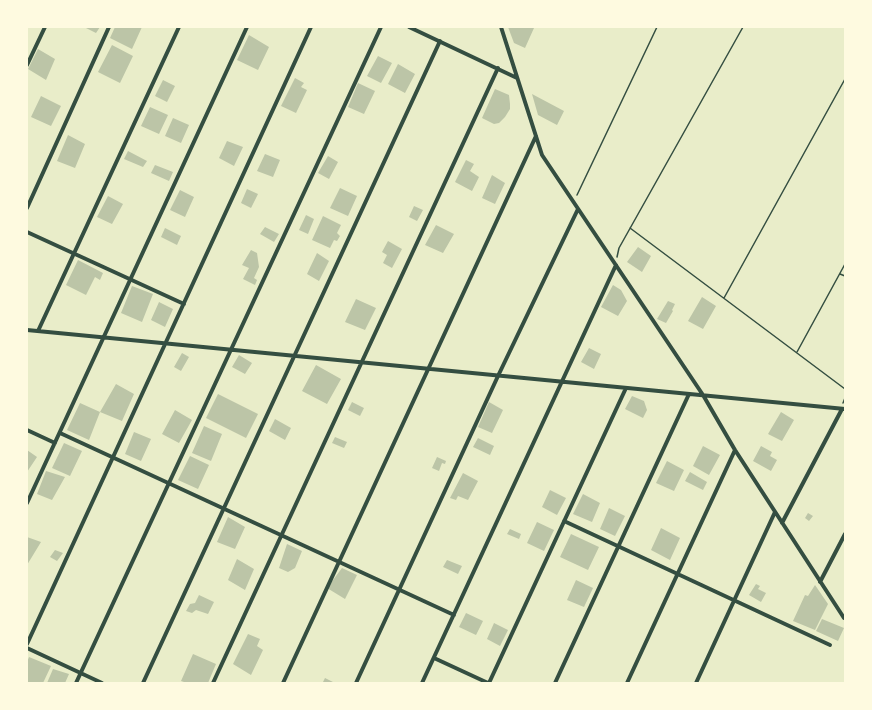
<!DOCTYPE html>
<style>
body{margin:0}
#map{position:relative;width:872px;height:710px;overflow:hidden;background:#e9edc9;font-family:"Varela Round",sans-serif}
canvas{display:block}
.frame{position:absolute;inset:0;border:28px solid #fefae0;pointer-events:none}
</style>
<div id="map">
<canvas width="872" height="710"></canvas>
<div class="frame"></div>
</div>
<script>
const context = document.querySelector('canvas').getContext('2d');
context.lineJoin = 'round';
function fillPath(path, color) { context.fillStyle = color; context.fill(path, 'evenodd'); }
const shape = rows => new Path2D(rows.map(r => 'M' + r).join(''));
function trace(path, color, width, dash) { context.strokeStyle = color; context.lineWidth = width; context.lineCap = dash ? 'butt' : 'round'; context.setLineDash(dash || []); context.stroke(path); }
const building = shape([
 [84,27,100,27,96,33],
 [115,27,142,27,132,49,110,38],
 [508,27,534,28,525,48,514,43],
 [249,35,269,47,258,70,237,60],
 [112,45,133,56,120,83,98,72],
 [38,49,55,59,46,80,28,69],
 [378,56,392,63,381,83,367,76],
 [398,64,415,74,405,93,388,84],
 [295,78,304,83,301,87,307,90,296,113,281,106],
 [163,80,175,86,167,102,155,96],
 [358,83,375,91,364,114,348,107],
 [495,89,509,95,510,104,510,109,505,117,499,123,494,124,482,118],
 [532,94,564,111,557,125,538,115],
 [41,96,61,106,51,126,31,117],
 [150,107,168,115,159,134,141,126],
 [173,118,189,125,181,143,165,136],
 [68,135,85,144,75,168,57,161],
 [227,141,243,147,234,166,219,158],
 [128,151,147,161,143,167,124,159],
 [265,154,280,160,273,177,257,171],
 [328,156,338,162,329,179,318,173],
 [466,160,474,164,470,171,479,177,472,191,455,182],
 [155,165,173,172,169,181,151,173],
 [492,175,505,183,495,204,482,198],
 [340,188,357,196,348,216,330,208],
 [247,189,258,194,251,208,241,203],
 [180,190,194,197,185,217,170,210],
 [108,196,123,204,112,224,97,217],
 [414,206,423,210,417,221,409,217],
 [306,215,314,219,308,234,299,230],
 [323,216,341,225,337,233,340,236,337,241,334,240,330,248,312,240],
 [436,225,454,234,443,253,425,245],
 [265,227,279,234,274,242,260,234],
 [165,228,181,236,177,245,161,237],
 [388,241,402,249,392,268,383,263,387,255,382,252],
 [638,247,651,256,642,272,627,262],
 [251,250,257,253,259,267,254,278,257,280,255,285,243,279,249,268,242,265],
 [317,253,329,261,319,281,307,274],
 [78,260,103,273,100,280,95,277,86,295,66,285],
 [613,285,621,290,627,301,618,316,601,307],
 [132,286,153,294,142,322,121,313],
 [702,297,716,306,703,329,688,321],
 [356,299,376,308,365,330,345,322],
 [668,301,675,304,672,310,673,311,666,323,657,319],
 [159,302,173,309,165,327,151,320],
 [589,348,601,354,594,369,581,362],
 [182,353,189,357,181,371,174,367],
 [239,355,252,363,245,374,232,367],
 [316,365,341,379,327,404,302,391],
 [116,384,134,394,122,421,100,412,89,440,67,430,80,403,100,412],
 [218,394,258,414,246,438,206,418],
 [632,396,644,401,647,410,643,418,625,409],
 [352,402,364,408,360,416,348,410],
 [489,402,503,410,492,433,478,427],
 [175,410,192,420,179,443,162,434],
 [781,412,794,420,782,441,768,434],
 [275,419,291,428,285,440,269,431],
 [204,426,222,434,211,461,192,453],
 [134,432,151,439,141,461,125,454],
 [335,437,347,442,344,448,332,443],
 [478,438,494,446,490,455,473,447],
 [64,443,82,451,70,476,52,468],
 [703,446,720,455,709,475,693,466],
 [761,446,772,452,770,456,777,460,771,471,753,461],
 [27,450,37,457,27,472],
 [190,456,209,465,198,489,178,480],
 [437,457,446,461,445,464,442,463,439,471,432,468],
 [667,461,684,470,674,491,656,483],
 [46,471,65,477,52,500,37,494],
 [690,472,707,482,703,490,685,481],
 [463,473,478,481,468,500,458,496,456,500,450,498],
 [550,490,566,498,557,515,542,507],
 [583,494,600,503,592,522,573,514],
 [609,508,625,516,615,536,600,529],
 [808,513,813,516,809,521,805,518],
 [228,517,245,527,235,549,217,542],
 [537,522,554,530,544,551,527,543],
 [661,528,680,538,670,560,651,550],
 [510,529,521,534,519,539,507,534],
 [571,534,599,547,588,570,560,557],
 [27,537,41,542,27,565],
 [287,544,302,551,295,568,288,572,279,568],
 [55,550,63,553,57,561,50,557],
 [237,559,254,569,245,590,228,580],
 [447,560,462,566,458,574,443,567],
 [342,568,357,575,345,599,327,588],
 [576,580,593,588,584,607,567,600],
 [756,584,760,586,758,589,766,593,761,602,749,595],
 [815,585,828,604,815,630,793,621,805,595,808,596],
 [199,595,214,602,208,614,196,610,192,613,186,611,190,604,195,603],
 [466,613,483,621,476,635,459,627],
 [822,619,844,628,838,641,816,631],
 [494,623,508,630,500,646,487,639],
 [248,634,260,639,257,646,263,650,251,675,233,664],
 [193,654,216,664,208,683,187,683,181,681],
 [29,657,51,666,43,683,27,683,27,662],
 [53,669,69,674,65,683,47,683],
 [325,678,335,683,325,683,323,682]
]);
const path = shape([
 [577,195,657,27],
 [630,228,845,389],
 [617,257,619,248,743,27],
 [840,274,845,276],
 [724,298,845,79],
 [797,352,845,264],
 [843,403,845,398]
]);
const minor = shape([
 [409,27,517,78],
 [501,27,542,155,703,395,735,450,844,618],
 [27,65,45,27],
 [27,208,109,27],
 [27,232,184,304],
 [27,330,845,409],
 [38,331,179,27],
 [27,430,55,443],
 [60,433,454,615],
 [27,503,247,27],
 [564,521,830,645],
 [782,523,842,409],
 [820,582,845,534],
 [27,644,311,27],
 [27,648,102,683],
 [434,658,488,683],
 [76,683,381,27],
 [143,683,440,41],
 [213,683,498,68],
 [283,683,536,136],
 [356,683,498,376,578,209],
 [422,683,616,265],
 [489,683,626,388],
 [555,683,689,394],
 [627,683,735,450],
 [696,683,775,512]
]);
fillPath(building, '#bcc5a7');
trace(path, '#344e41', 1.5);
trace(minor, '#344e41', 4);
</script>
